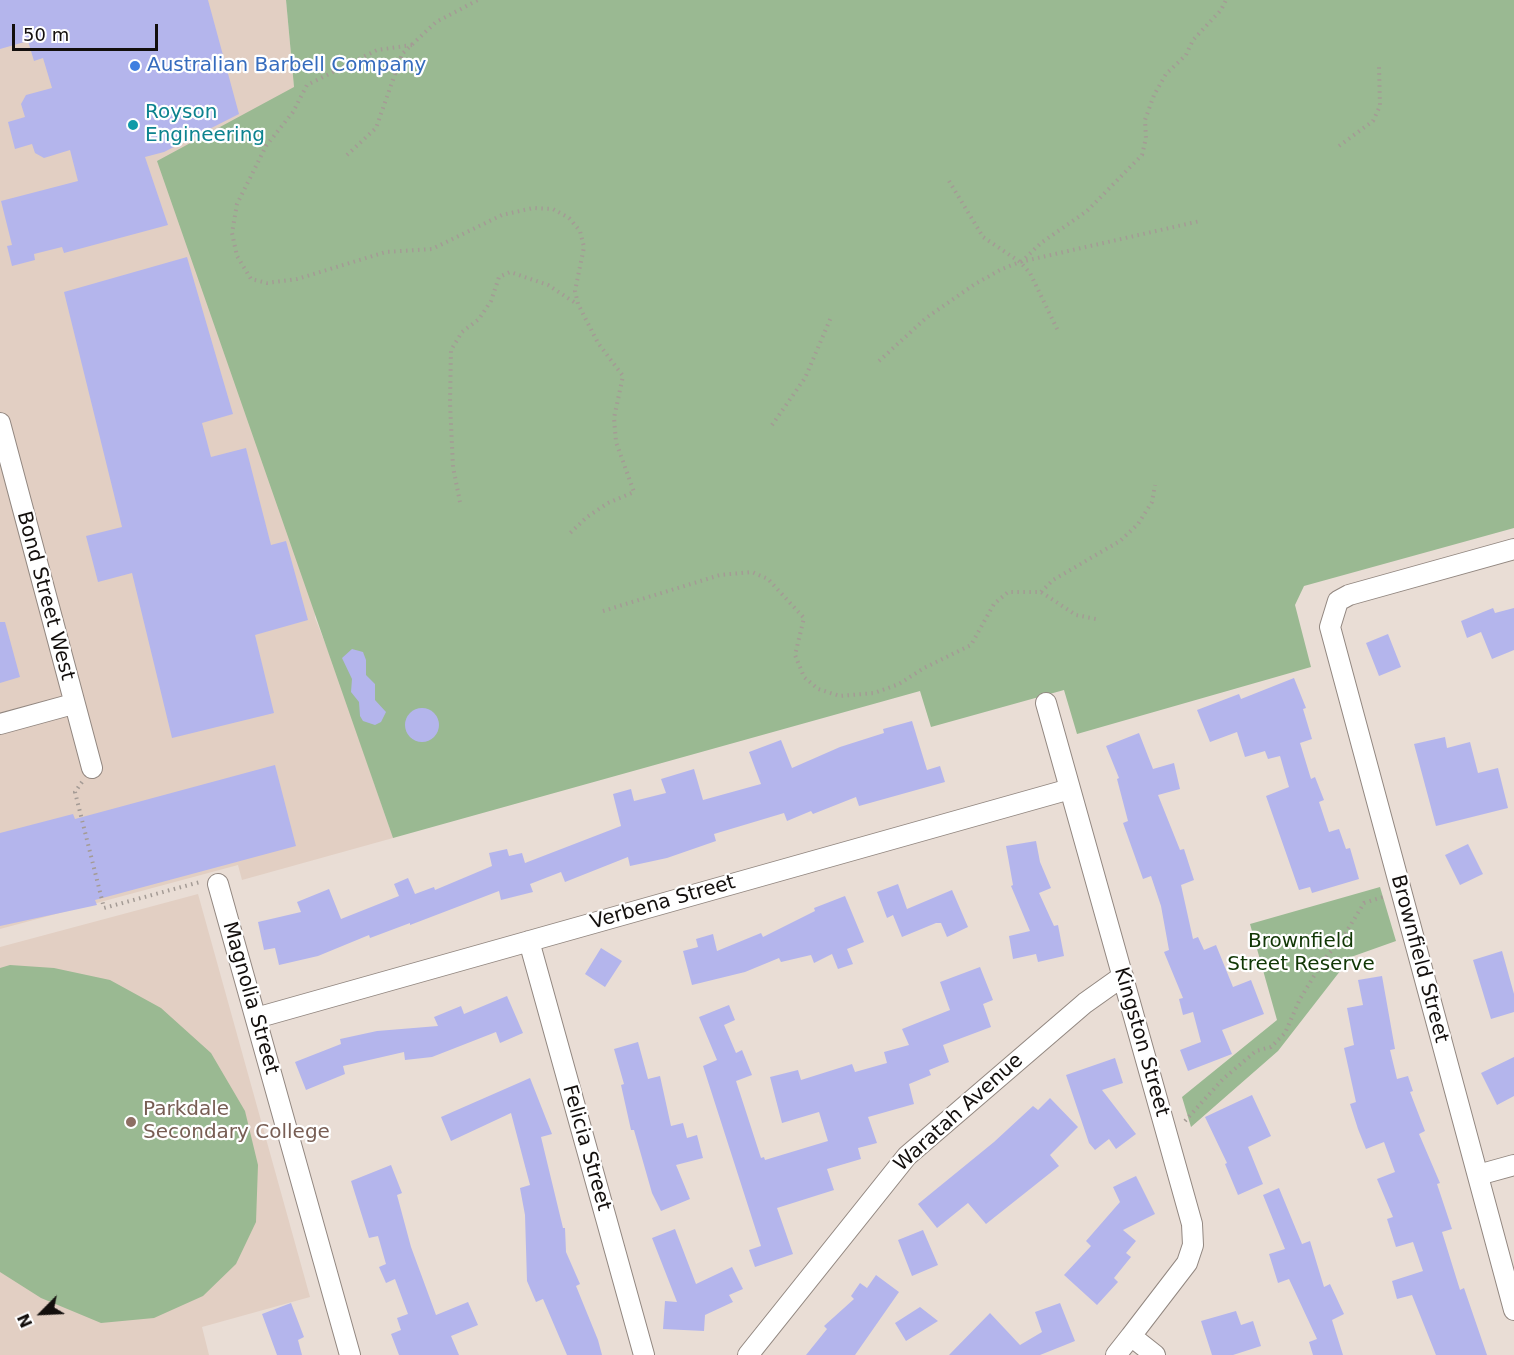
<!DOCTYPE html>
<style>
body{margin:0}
#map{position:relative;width:1514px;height:1355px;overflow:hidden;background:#e9ddd5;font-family:"DejaVu Sans",sans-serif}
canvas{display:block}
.north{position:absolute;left:12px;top:1283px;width:60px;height:60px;-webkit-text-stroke:4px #fff;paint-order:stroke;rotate:246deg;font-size:16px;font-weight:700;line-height:24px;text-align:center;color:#130f0d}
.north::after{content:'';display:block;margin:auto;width:21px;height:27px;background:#130f0d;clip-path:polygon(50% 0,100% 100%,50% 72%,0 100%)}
.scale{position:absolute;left:12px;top:24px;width:146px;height:27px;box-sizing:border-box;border:3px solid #130f0d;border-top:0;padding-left:8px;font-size:18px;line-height:21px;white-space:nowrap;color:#130f0d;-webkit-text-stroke:4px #fff;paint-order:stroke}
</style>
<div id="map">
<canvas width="1514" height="1355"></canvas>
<div class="north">N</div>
<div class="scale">50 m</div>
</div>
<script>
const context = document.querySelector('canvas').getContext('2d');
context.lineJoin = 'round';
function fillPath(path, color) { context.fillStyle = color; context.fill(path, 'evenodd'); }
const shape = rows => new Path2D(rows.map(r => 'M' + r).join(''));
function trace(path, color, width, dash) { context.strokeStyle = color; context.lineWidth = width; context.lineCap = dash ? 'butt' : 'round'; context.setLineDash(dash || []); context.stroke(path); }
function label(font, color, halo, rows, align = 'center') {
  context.font = font + ' "DejaVu Sans",sans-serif'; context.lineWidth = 4.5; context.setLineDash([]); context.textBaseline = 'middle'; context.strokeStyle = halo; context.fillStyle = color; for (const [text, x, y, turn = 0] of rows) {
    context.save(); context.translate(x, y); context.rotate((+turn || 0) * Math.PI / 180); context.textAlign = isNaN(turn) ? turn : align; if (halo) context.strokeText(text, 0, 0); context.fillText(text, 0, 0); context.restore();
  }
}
const built = shape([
 [0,0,286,0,294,87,315,618,334,665,393,838,242,880,238,865,0,929],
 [198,894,310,1297,202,1327,209,1355,0,1355,0,947]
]);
const green = shape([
 [286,0,1514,0,1514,528,1304,586,1295,605,1311,667,1077,734,1064,690,931,727,920,691,393,838,157,161,294,87],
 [1380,887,1396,941,1351,957,1278,1051,1191,1127,1182,1097,1277,1020,1250,924],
 [10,965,54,968,110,980,161,1008,211,1053,245,1111,258,1165,256,1222,236,1264,203,1296,154,1318,101,1323,41,1298,0,1272,0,968]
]);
const building = shape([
 [0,0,208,0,239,114,164,152,145,157,168,225,64,253,62,247,34,254,35,260,12,266,7,246,12,245,1,201,78,181,70,150,44,158,35,153,32,144,15,149,8,122,25,117,21,104,26,95,52,88,43,58,34,61,28,41,0,49],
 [187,257,233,414,202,423,211,457,246,448,271,545,286,541,308,620,255,635,274,713,172,738,132,573,98,582,86,536,122,527,64,292],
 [1493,608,1495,613,1514,608,1514,650,1492,659,1481,632,1467,638,1461,621],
 [0,622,5,622,20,677,0,683],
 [1388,634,1401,667,1379,676,1366,643],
 [352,649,363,652,366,660,366,675,375,684,375,700,386,712,381,722,375,725,363,721,360,716,359,702,351,692,352,679,342,658],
 [1294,678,1306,708,1303,709,1312,739,1300,743,1311,779,1315,777,1324,800,1319,802,1329,832,1339,829,1346,849,1350,848,1359,879,1312,893,1310,887,1299,890,1266,796,1289,787,1280,756,1268,759,1265,751,1245,757,1237,732,1210,742,1197,710,1239,694,1241,699],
 '405 725a17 17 0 1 1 34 0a17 17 0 1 1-34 0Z',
 [912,721,927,770,940,766,945,782,859,806,856,797,813,814,811,811,787,821,784,813,714,834,716,841,667,858,630,866,628,857,565,882,561,872,530,884,533,892,501,900,499,891,410,925,410,923,370,938,369,935,318,956,279,965,275,948,264,950,258,922,301,912,297,902,329,889,341,919,399,896,394,884,408,878,415,894,434,887,435,890,492,866,489,853,507,849,509,856,522,853,525,863,621,826,613,794,631,789,634,801,666,793,661,779,694,769,703,800,761,784,749,752,781,740,792,768,840,747,884,733,883,729],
 [1139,733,1153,769,1174,763,1180,789,1158,795,1180,850,1184,849,1194,880,1181,885,1193,939,1198,937,1204,950,1216,945,1233,987,1251,980,1264,1014,1222,1030,1232,1054,1188,1071,1180,1050,1201,1042,1193,1012,1183,1015,1179,999,1183,998,1164,952,1169,950,1161,906,1151,876,1143,879,1123,823,1128,821,1117,779,1119,778,1106,746],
 [1445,737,1447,748,1470,742,1478,773,1498,768,1508,808,1436,826,1414,744],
 [275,765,296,846,95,900,97,905,0,926,0,833,73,814,75,819],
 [1036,841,1040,862,1051,888,1039,893,1054,926,1058,925,1064,956,1038,962,1036,954,1013,959,1009,936,1030,931,1011,886,1013,885,1006,846],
 [1468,844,1483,874,1460,885,1445,855],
 [898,884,907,909,952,890,968,927,947,937,941,923,936,923,902,937,893,915,887,918,877,892],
 [845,896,864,942,847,949,853,964,838,969,832,954,814,963,811,955,781,962,779,958,745,972,692,985,683,951,698,947,696,939,713,934,717,951,761,933,763,937,815,911,814,908],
 [601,948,622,961,605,987,585,974],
 [1502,951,1514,994,1514,1012,1491,1019,1473,960],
 [980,967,993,1000,983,1004,991,1027,943,1045,949,1062,929,1070,931,1075,909,1084,914,1104,868,1117,877,1143,858,1148,861,1159,827,1169,834,1190,777,1208,793,1254,755,1267,749,1250,761,1246,703,1066,717,1060,699,1017,729,1005,735,1020,724,1025,736,1053,742,1050,752,1075,736,1081,761,1158,764,1157,765,1160,828,1141,819,1112,782,1123,770,1077,798,1070,801,1080,852,1064,855,1072,887,1063,884,1052,909,1045,902,1029,950,1010,940,982],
 [1382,976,1395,1049,1390,1050,1397,1079,1408,1076,1413,1091,1410,1092,1425,1131,1419,1134,1440,1183,1437,1184,1452,1229,1442,1232,1460,1290,1464,1288,1487,1355,1436,1355,1412,1295,1397,1299,1392,1281,1423,1271,1413,1242,1396,1247,1387,1219,1393,1217,1377,1179,1395,1172,1384,1142,1366,1149,1358,1129,1350,1104,1356,1102,1344,1048,1354,1045,1347,1008,1363,1005,1358,980],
 [507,996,523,1033,500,1043,496,1032,432,1057,405,1060,404,1052,343,1066,345,1074,306,1090,295,1062,341,1044,340,1039,377,1031,438,1026,434,1017,461,1006,464,1014],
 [638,1042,648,1079,660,1076,671,1126,683,1123,687,1138,697,1135,703,1158,676,1165,690,1199,661,1211,652,1193,634,1130,631,1130,621,1085,624,1084,614,1049],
 [1514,1057,1514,1096,1497,1105,1481,1073],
 [1115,1058,1123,1083,1102,1090,1136,1134,1116,1149,1109,1139,1095,1150,1089,1143,1066,1075],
 [530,1078,552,1134,541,1137,563,1228,565,1228,566,1252,580,1284,576,1286,598,1340,602,1355,567,1355,543,1299,536,1302,527,1281,525,1215,520,1188,530,1185,511,1113,451,1141,441,1117],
 [1252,1095,1271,1136,1248,1147,1263,1184,1238,1195,1225,1164,1227,1163,1205,1117],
 [1050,1098,1078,1127,1050,1155,1059,1166,986,1224,968,1203,937,1228,918,1204,994,1142,1033,1106,1038,1110],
 [391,1165,402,1193,397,1195,411,1247,436,1315,468,1302,478,1325,451,1336,459,1355,399,1355,391,1334,401,1330,397,1318,408,1314,395,1279,386,1283,379,1267,386,1264,378,1236,369,1238,351,1181],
 [1136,1176,1155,1214,1123,1230,1136,1241,1126,1253,1131,1257,1114,1278,1118,1282,1097,1305,1064,1275,1091,1246,1086,1241,1120,1202,1113,1187],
 [1279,1188,1302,1244,1310,1241,1324,1287,1330,1284,1344,1314,1332,1320,1343,1355,1313,1355,1309,1342,1317,1339,1289,1279,1278,1283,1269,1254,1285,1249,1263,1195],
 [675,1229,696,1284,732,1267,743,1289,729,1295,733,1302,705,1315,704,1331,663,1329,665,1301,677,1302,652,1238],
 [923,1230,938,1265,912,1276,898,1240],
 [876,1275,899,1292,855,1355,806,1355,827,1329,824,1326,854,1299,851,1296,860,1283,867,1288],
 [291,1303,304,1337,298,1340,302,1355,277,1355,262,1314],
 [1060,1303,1075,1341,1040,1355,949,1355,990,1313,1020,1345,1042,1332,1035,1312],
 [920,1307,938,1321,906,1341,895,1323],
 [1236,1311,1241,1325,1253,1321,1261,1346,1233,1355,1212,1355,1201,1321]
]);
const path = shape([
 [412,45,377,50,307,85,293,112,266,146,237,204,232,233,237,256,251,279,267,283,297,279,386,252,432,249,502,215,533,208,553,209,569,218,580,231,584,247,575,291,578,304,598,343,623,376,614,418,616,442,634,492,608,503,587,517,568,535],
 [1339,146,1373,121,1380,106,1379,66],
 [347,155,376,128,402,54,436,22,478,0],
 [949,181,983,237,1020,262,1030,273,1059,333],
 [1021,262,1041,243,1087,211,1142,155,1146,138,1145,120,1154,95,1166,74,1186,55,1193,40,1221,10,1226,0],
 [879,361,926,318,975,284,1002,269,1020,262,1200,221],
 [772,425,805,378,832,315],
 [460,502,453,467,450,403,451,350,462,332,479,319,491,301,499,277,510,272,548,285,577,304],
 [1041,592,1053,580,1120,541,1138,524,1152,502,1155,485],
 [603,611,720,575,752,572,768,579,804,618,795,655,804,677,818,689,840,696,874,693,899,684,924,668,971,645,994,604,1008,592,1041,592,1076,615,1096,619],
 [82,782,75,792,104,908,200,882],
 [1185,1121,1223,1079,1256,1051,1271,1047,1285,1033,1300,999,1325,958,1342,939,1364,903,1386,896]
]);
const street = shape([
 [0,423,92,768],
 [1514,549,1349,595,1338,601,1330,627,1514,1310],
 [1046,703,1192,1224,1193,1245,1187,1263,1131,1336,1155,1355],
 [0,724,73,704],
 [218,884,350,1355],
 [529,941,644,1355],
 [256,1018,1070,789],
 [1478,1175,1514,1165],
 [748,1355,907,1156,1085,1003,1123,976],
 [1116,1355,1131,1336]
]);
const markers = [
 [135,66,6,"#3f7fe0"],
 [133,125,6,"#0f9aa8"],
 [131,1122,6,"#8d6e63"]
];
const shopNames = [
 ["Australian Barbell Company",147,66]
];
const cultureNames = [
 ["Royson",145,113],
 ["Engineering",145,136]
];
const streetNames = [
 ["Bond Street West",45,596,75],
 ["Verbena Street",663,903,-16],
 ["Brownfield Street",1419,959,75],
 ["Magnolia Street",250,998,74],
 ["Kingston Street",1141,1042,74],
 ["Waratah Avenue",959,1113,-42],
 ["Felicia Street",586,1148,74]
];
const parkNames = [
 ["Brownfield",1301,942],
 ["Street Reserve",1301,965]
];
const educationNames = [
 ["Parkdale",143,1110],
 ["Secondary College",143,1133]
];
fillPath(built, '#e2cfc3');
fillPath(green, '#9ab992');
fillPath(building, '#b4b5ec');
trace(street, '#928780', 22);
trace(path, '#a49b95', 4, [1.5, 4.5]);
trace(street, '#fff', 20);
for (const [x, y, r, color] of markers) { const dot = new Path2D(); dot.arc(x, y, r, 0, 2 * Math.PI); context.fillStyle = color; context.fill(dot); trace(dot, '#fff', 2); }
label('20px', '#366cbe', '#fff', shopNames, 'left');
label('20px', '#0d838f', '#fff', cultureNames, 'left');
label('20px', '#130f0d', '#fff', streetNames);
label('20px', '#113705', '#fff', parkNames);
label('20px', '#785e54', '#fff', educationNames, 'left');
</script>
